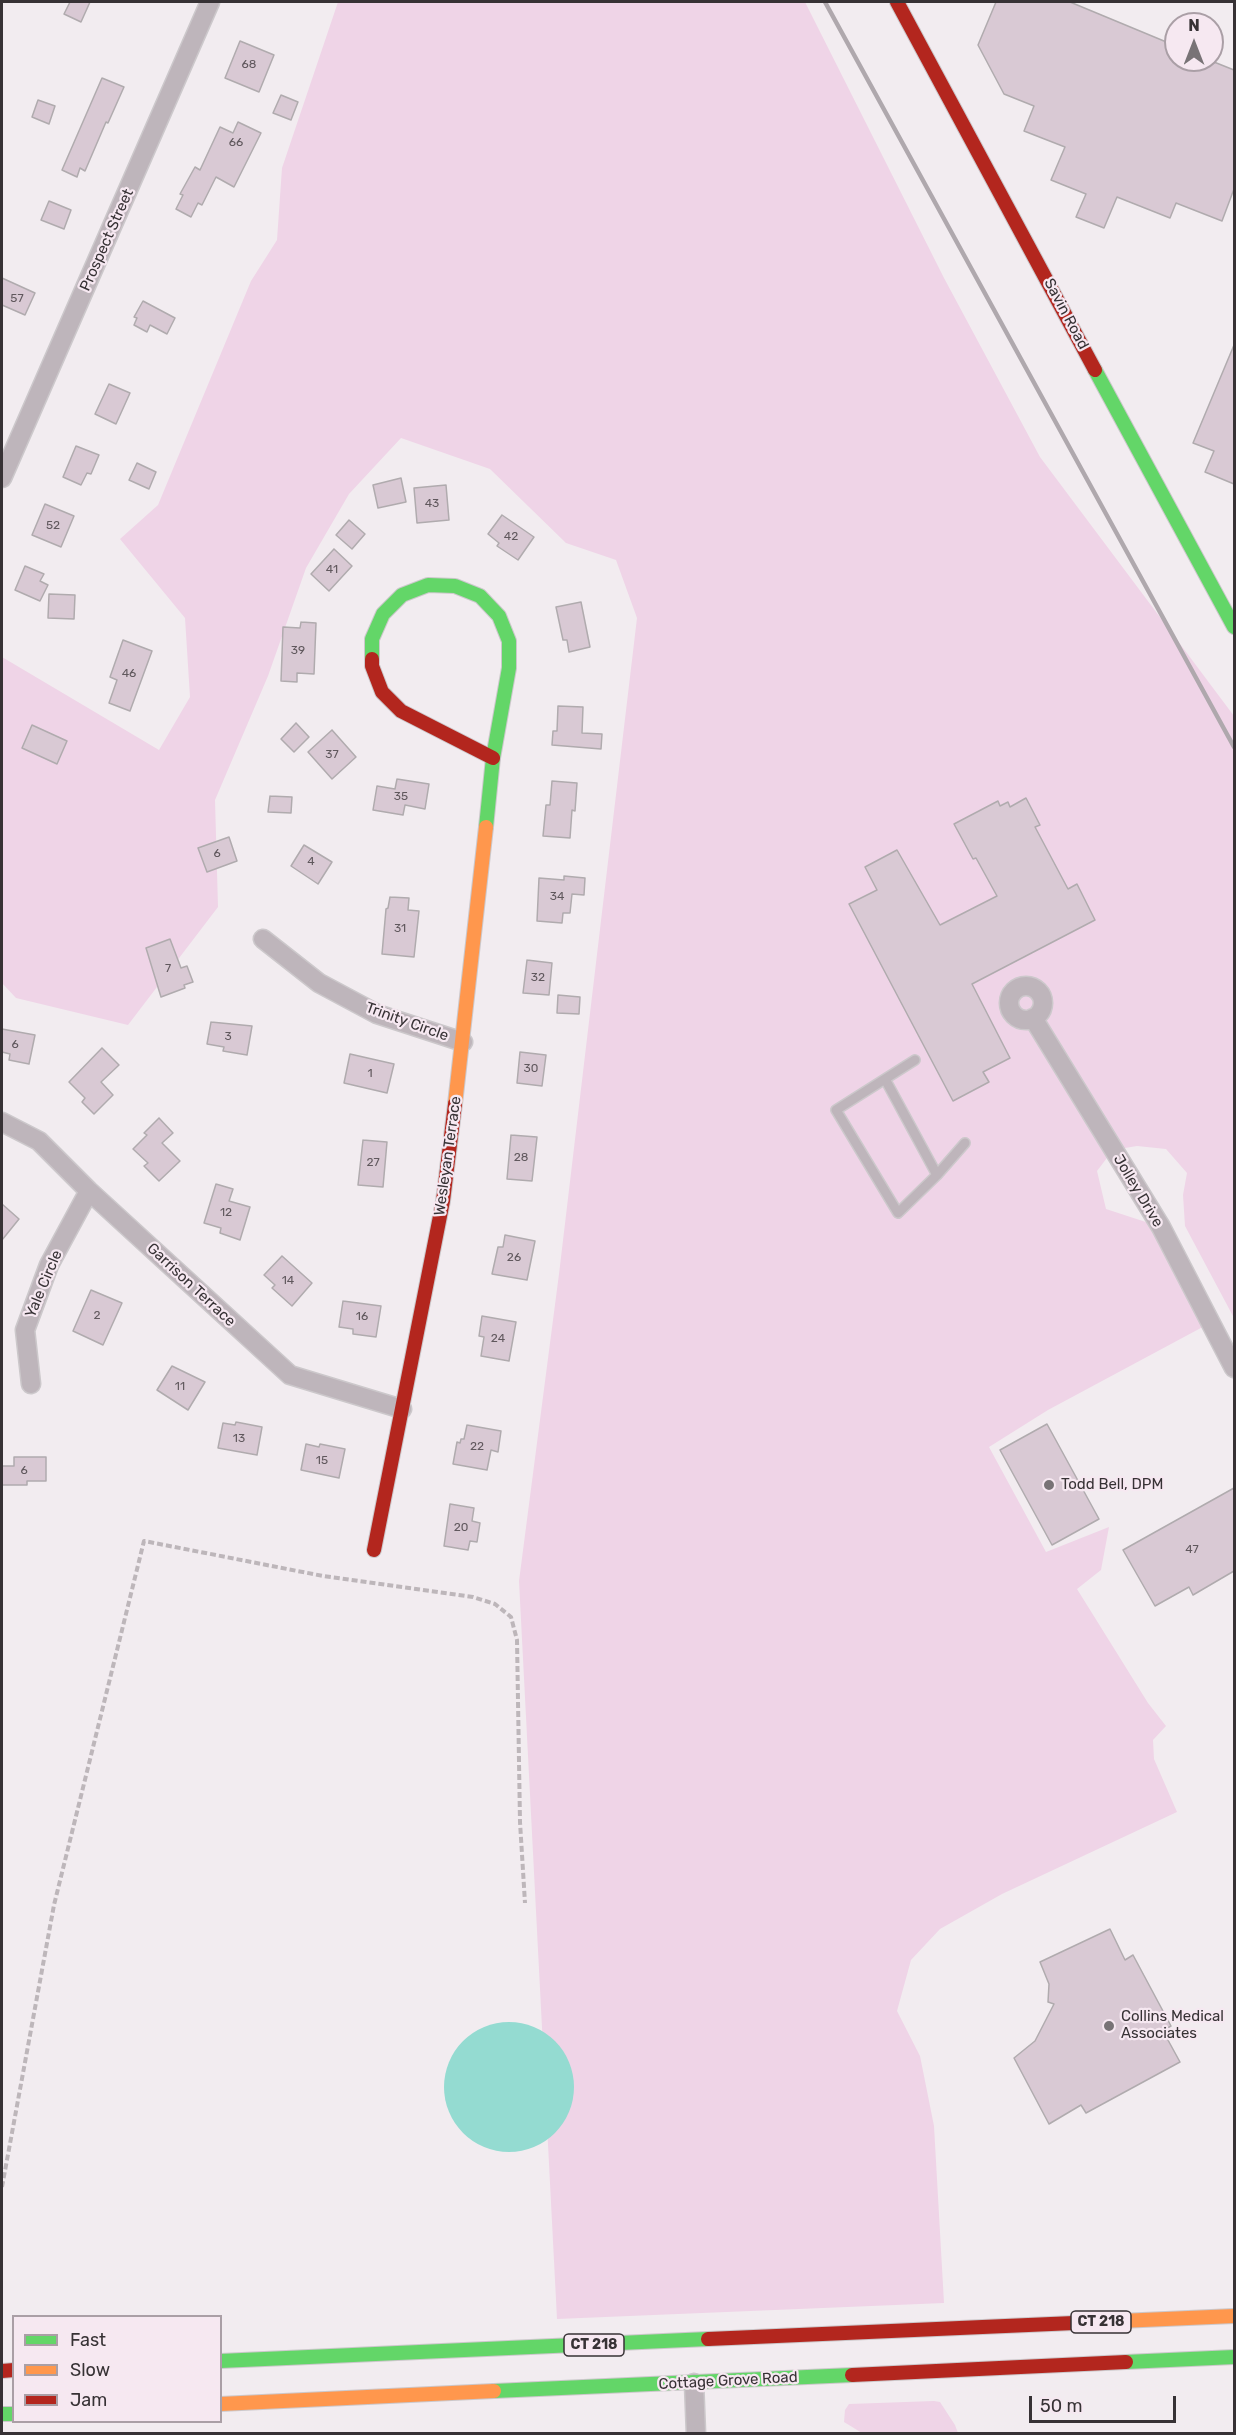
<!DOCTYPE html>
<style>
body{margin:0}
#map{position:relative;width:1236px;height:2435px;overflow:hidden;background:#f2ecf0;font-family:Rubik,sans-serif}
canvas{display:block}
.frame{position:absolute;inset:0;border:3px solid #373235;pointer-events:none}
.legend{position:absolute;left:12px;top:2315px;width:210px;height:108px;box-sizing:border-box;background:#f6e8f1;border:2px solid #aa9fa6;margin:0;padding:8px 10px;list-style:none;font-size:18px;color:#373235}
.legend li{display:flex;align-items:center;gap:12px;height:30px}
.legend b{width:30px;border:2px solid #aa9fa6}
.north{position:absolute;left:1164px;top:12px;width:60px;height:60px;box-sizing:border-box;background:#f6e8f1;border:2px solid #aa9fa6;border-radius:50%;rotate:0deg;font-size:16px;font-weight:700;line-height:24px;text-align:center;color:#373235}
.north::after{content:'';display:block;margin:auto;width:21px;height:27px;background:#787376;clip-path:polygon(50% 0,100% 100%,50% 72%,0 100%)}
.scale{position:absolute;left:1029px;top:2396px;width:147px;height:27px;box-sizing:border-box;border:3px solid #373235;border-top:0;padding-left:8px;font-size:18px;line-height:21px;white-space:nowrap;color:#373235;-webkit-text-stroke:4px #f6e8f1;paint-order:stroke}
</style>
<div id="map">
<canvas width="1236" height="2435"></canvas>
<div class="frame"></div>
<ul class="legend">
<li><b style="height:8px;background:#63d668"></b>Fast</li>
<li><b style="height:8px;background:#ff974d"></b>Slow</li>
<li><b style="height:8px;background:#b3261e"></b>Jam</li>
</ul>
<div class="north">N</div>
<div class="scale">50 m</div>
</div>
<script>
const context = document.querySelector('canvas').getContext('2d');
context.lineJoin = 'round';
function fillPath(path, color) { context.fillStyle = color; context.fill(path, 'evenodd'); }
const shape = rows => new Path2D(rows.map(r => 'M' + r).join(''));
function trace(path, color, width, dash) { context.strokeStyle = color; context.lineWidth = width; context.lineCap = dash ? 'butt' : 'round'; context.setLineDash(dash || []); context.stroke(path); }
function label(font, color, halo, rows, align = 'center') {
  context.font = font + ' Rubik,sans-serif'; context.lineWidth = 4.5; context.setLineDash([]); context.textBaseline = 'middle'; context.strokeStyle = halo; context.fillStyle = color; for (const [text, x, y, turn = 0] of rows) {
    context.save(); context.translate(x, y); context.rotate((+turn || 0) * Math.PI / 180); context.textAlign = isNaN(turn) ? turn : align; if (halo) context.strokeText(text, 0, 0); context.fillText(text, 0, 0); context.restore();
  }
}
const green = shape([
 [338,2,805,2,944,278,1040,457,1234,716,1234,1318,1185,1226,1183,1195,1187,1173,1166,1149,1137,1146,1113,1150,1097,1171,1106,1209,1161,1227,1212,1322,1048,1410,989,1447,1046,1552,1109,1527,1101,1570,1077,1589,1148,1703,1166,1726,1153,1740,1154,1759,1177,1812,1002,1894,940,1929,911,1960,897,2011,920,2056,934,2126,944,2303,557,2319,519,1581,559,1274,637,618,616,560,566,543,490,469,401,438,349,494,306,568,268,676,215,800,218,907,128,1025,16,998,2,983,2,657,159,750,190,697,185,618,120,539,158,505,251,281,277,240,282,168],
 [934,2401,940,2402,955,2425,958,2433,862,2433,844,2422,845,2410,849,2404]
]);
const water = shape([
 '444 2087a65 65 0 1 1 130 0a65 65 0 1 1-130 0Z'
]);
const building = shape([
 [70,2,90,2,81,22,64,14,70,2],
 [996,2,1070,2,1176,46,1176,60,1209,60,1234,70,1234,189,1222,221,1176,203,1170,218,1117,197,1104,228,1076,217,1086,194,1051,180,1065,147,1024,131,1034,106,1004,94,978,45,996,2],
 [240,41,274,55,259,92,225,78,240,41],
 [102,78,124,87,108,123,106,122,85,171,80,168,77,177,62,170,102,78],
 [281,95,298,102,291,120,273,113,281,95],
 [38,100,55,106,49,124,32,117,38,100],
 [238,122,261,133,234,187,216,177,202,205,198,203,191,217,176,209,183,195,180,194,195,167,200,170,220,127,233,133,238,122],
 [49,201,71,210,64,229,41,220,49,201],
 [2,278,35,293,25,315,2,305,2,278],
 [143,301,175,318,167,334,150,325,147,332,134,325,137,318,134,317,143,301],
 [1234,345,1234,484,1205,472,1214,451,1193,443,1234,345],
 [109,384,130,393,116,424,95,414,109,384],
 [76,446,99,455,91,474,87,473,81,485,63,477,76,446],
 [137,463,156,472,149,489,129,480,137,463],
 [401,478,406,502,378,508,373,485,401,478],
 [446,485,449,520,417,523,414,488,446,485],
 [45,504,74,516,61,547,32,535,45,504],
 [502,515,534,537,518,560,497,546,499,543,488,534,502,515],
 [349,520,365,534,352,549,336,535,349,520],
 [334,549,352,566,329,591,311,574,334,549],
 [25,566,44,574,40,581,48,585,40,601,15,590,25,566],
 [49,594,75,595,74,619,48,618,49,594],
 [581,602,590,647,569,652,567,640,563,640,556,607,581,602],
 [301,622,316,623,314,674,297,673,297,682,281,681,283,627,300,628,301,622],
 [123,640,152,651,130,711,109,703,117,680,110,677,123,640],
 [558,706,583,707,582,733,602,734,601,749,552,745,553,731,557,731,558,706],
 [296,723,309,737,294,752,281,739,296,723],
 [32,725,67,741,57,764,22,748,32,725],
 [332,730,356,757,332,779,308,752,332,730],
 [397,779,429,784,425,809,405,805,403,815,373,810,377,786,395,789,397,779],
 [552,781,577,783,575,811,572,810,570,838,543,836,546,805,550,805,552,781],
 [270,796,292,797,291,813,268,812,270,796],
 [1026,798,1040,825,1035,827,1068,889,1077,884,1095,920,972,984,1010,1058,983,1072,989,1082,953,1101,849,904,877,890,865,867,897,850,940,925,997,896,976,858,973,859,954,824,998,801,1000,806,1008,802,1010,807,1026,798],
 [229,837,237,861,207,872,198,848,229,837],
 [304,845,332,862,318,884,291,866,304,845],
 [564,876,585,878,584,895,572,894,570,913,563,913,562,923,537,921,539,878,564,880,564,876],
 [390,897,409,898,408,910,419,911,414,957,382,954,386,909,388,908,390,897],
 [170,939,181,968,187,966,193,982,184,985,185,988,161,997,146,948,170,939],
 [527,960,552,963,549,995,523,993,527,960],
 [558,995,580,997,579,1014,557,1013,558,995],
 [211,1022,252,1026,247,1055,223,1051,224,1047,207,1044,211,1022],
 [2,1029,35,1035,29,1064,9,1060,10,1054,2,1052,2,1029],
 [102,1048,119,1065,101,1082,113,1095,94,1114,82,1102,85,1098,69,1082,102,1048],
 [520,1052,546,1055,542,1086,517,1083,520,1052],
 [350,1054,394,1064,387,1093,344,1083,350,1054],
 [159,1118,173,1133,162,1143,180,1161,159,1181,144,1166,148,1163,133,1149,147,1135,144,1133,159,1118],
 [511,1135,537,1137,532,1181,507,1179,511,1135],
 [363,1140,387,1142,383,1187,358,1185,363,1140],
 [216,1184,233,1189,229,1201,250,1207,240,1240,220,1233,221,1228,204,1223,216,1184],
 [2,1204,19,1219,2,1240,2,1204],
 [505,1235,535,1241,527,1280,492,1274,498,1247,503,1247,505,1235],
 [282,1256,312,1283,292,1306,272,1288,275,1285,264,1275,282,1256],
 [91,1290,122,1303,103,1345,73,1331,91,1290],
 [343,1301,381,1306,376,1337,353,1334,353,1329,339,1327,343,1301],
 [482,1316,516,1322,509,1361,481,1356,484,1337,479,1336,482,1316],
 [172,1366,205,1382,188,1410,157,1390,172,1366],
 [236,1422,262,1427,257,1455,218,1448,223,1423,235,1425,236,1422],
 [1047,1424,1099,1519,1052,1545,1000,1450,1047,1424],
 [467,1425,501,1431,498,1452,491,1450,487,1470,453,1464,457,1442,460,1443,461,1439,464,1439,467,1425],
 [306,1444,319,1447,320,1444,345,1449,339,1478,301,1470,306,1444],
 [14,1457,46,1457,46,1481,27,1481,27,1485,2,1485,2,1466,14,1466,14,1457],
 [1234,1488,1234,1571,1193,1595,1189,1587,1155,1606,1123,1550,1234,1488],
 [450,1504,474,1508,472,1521,480,1523,477,1542,470,1541,468,1550,444,1546,450,1504],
 [1110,1929,1125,1960,1133,1955,1171,2026,1163,2031,1180,2062,1086,2113,1081,2105,1049,2124,1014,2058,1035,2041,1054,2004,1048,2002,1049,1984,1040,1962,1110,1929]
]);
const path = shape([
 [2,2187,54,1905,144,1541,323,1576,473,1597,495,1604,511,1617,517,1640,520,1822,525,1903]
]);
const lane = shape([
 [915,1060,836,1110,898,1213,937,1175,965,1143],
 [885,1079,937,1175]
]);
const street = shape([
 [2,478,210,2],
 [263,939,319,983,377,1014,463,1042],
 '1009 1003a17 17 0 1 1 34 0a17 17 0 1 1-34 0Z',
 [1033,1018,1161,1227,1234,1368],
 [2,1122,39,1141,89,1191,290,1375,402,1409],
 [31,1384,25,1330,49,1265,89,1191],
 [694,2383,696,2434]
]);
const fast = shape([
 [1095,370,1234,627],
 [372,659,372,639,383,614,402,595,428,585,455,586,480,596,499,616,509,641,509,668,493,758,486,827],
 [220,2361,708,2339],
 [1126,2362,1234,2357],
 [494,2391,852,2375],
 [2,2414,14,2414]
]);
const slow = shape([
 [455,1104,486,827],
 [1074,2323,1234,2316],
 [220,2404,494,2391]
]);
const jam = shape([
 [897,2,1095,370],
 [372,659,372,666,382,692,401,711,493,758],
 [374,1550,443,1201,455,1104],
 [708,2339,1074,2323],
 [2,2371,14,2370],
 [852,2375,1126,2362]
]);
const rail = shape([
 [825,2,1234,747]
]);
const markers = [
 [1049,1485,6,"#787376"],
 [1109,2026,6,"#787376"]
];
const numberNames = [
 ["68",249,65],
 ["66",236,143],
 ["57",17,299],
 ["43",432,504],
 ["52",53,526],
 ["42",511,537],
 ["41",332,570],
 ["39",298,651],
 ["46",129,674],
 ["37",332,755],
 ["35",401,797],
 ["6",217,854],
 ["4",311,862],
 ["34",557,897],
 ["31",400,929],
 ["7",168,969],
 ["32",538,978],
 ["3",228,1037],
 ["6",15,1045],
 ["30",531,1069],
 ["1",370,1074],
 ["28",521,1158],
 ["27",373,1163],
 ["12",226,1213],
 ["26",514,1258],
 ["14",288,1281],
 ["2",97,1316],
 ["16",362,1317],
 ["24",498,1339],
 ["11",180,1387],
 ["13",239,1439],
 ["22",477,1447],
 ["15",322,1461],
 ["6",24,1471],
 ["20",461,1528],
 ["47",1192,1550]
];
const shields = [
 [1101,2322,60],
 [594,2345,60]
];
const shieldNames = [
 ["CT 218",1101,2322],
 ["CT 218",594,2345]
];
const streetNames = [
 ["Prospect Street",107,240,-66],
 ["Savin Road",1066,314,62],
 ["Trinity Circle",407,1022,20],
 ["Wesleyan Terrace",448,1156,-82],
 ["Jolley Drive",1138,1191,59],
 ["Yale Circle",44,1284,-67],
 ["Garrison Terrace",191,1285,43],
 ["Cottage Grove Road",728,2381,-3]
];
const poiNames = [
 ["Todd Bell, DPM",1061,1485],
 ["Collins Medical",1121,2017],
 ["Associates",1121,2034]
];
fillPath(green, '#efd4e7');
fillPath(water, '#94dbd1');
fillPath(building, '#d9c9d4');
trace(building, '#b0abae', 1.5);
trace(lane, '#ccc8cb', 12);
trace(street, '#ccc8cb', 21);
trace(fast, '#ccc8cb', 16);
trace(slow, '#ccc8cb', 16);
trace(jam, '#ccc8cb', 16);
trace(path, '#bdb6ba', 4, [6, 3]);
trace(lane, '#beb5bb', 9);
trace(street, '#beb5bb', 18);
trace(fast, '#63d668', 14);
trace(slow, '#ff974d', 14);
trace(jam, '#b3261e', 14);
trace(rail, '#afa8ad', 4.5);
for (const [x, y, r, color] of markers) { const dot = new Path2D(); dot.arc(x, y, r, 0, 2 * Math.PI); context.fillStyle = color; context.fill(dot); trace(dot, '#f6e8f1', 2); }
label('12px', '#60585d', null, numberNames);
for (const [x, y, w] of shields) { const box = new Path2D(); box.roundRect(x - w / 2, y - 11, w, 22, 4.5); context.fillStyle = '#f6e8f1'; context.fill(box); trace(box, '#373235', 1.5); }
label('bold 14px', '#373235', null, shieldNames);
label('15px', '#373235', '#f6e8f1', streetNames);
label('15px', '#373235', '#f6e8f1', poiNames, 'left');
</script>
